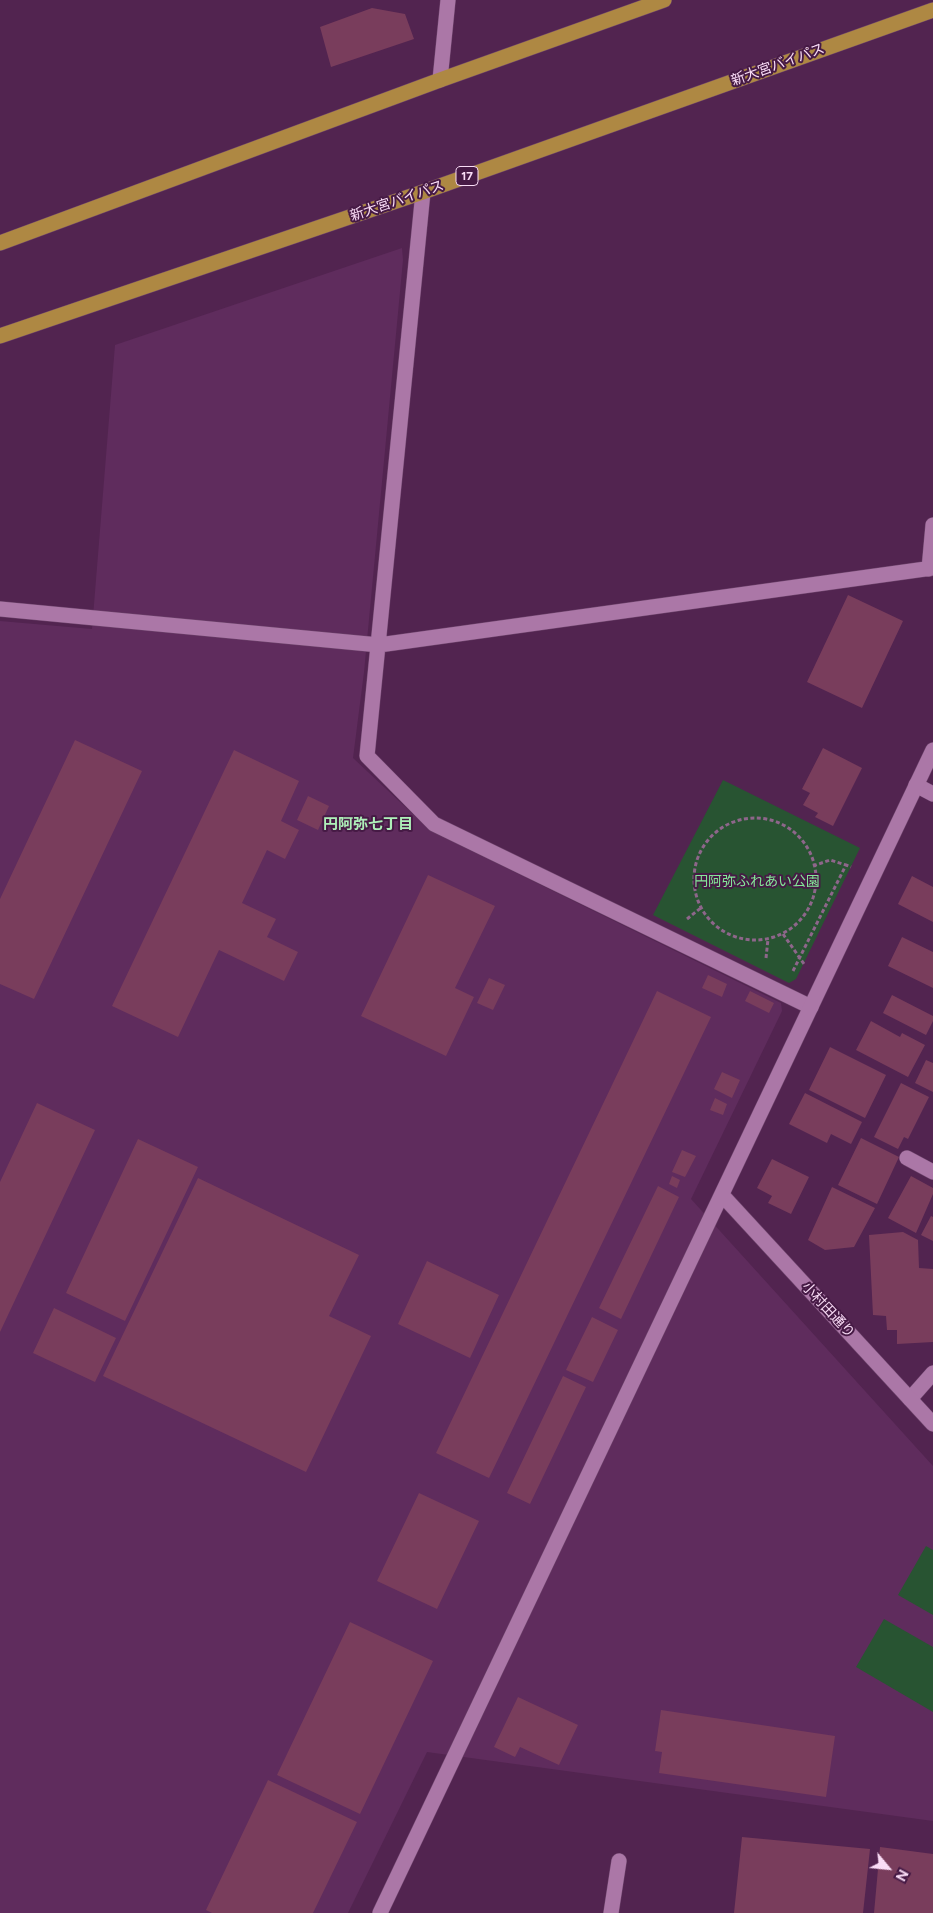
<!DOCTYPE html>
<meta charset="utf-8">
<style>
body{margin:0}
#map{position:relative;width:933px;height:1913px;overflow:hidden;background:#522450;font-family:Figtree,sans-serif}
canvas{display:block}
.north{position:absolute;left:863px;top:1843px;width:50px;height:50px;-webkit-text-stroke:4px #461a45;paint-order:stroke;rotate:118deg;font-size:14px;font-weight:700;line-height:20px;text-align:center;color:#f9dcf6}
.north::after{content:'';display:block;margin:auto;width:18px;height:22px;background:#f9dcf6;clip-path:polygon(50% 0,100% 100%,50% 72%,0 100%)}
</style>
<div id="map">
<canvas width="933" height="1913"></canvas>
<div class="north">N</div>
</div>
<script>
const context = document.querySelector('canvas').getContext('2d');
context.lineJoin = 'round';
function fillPath(path, color) { context.fillStyle = color; context.fill(path, 'evenodd'); }
const shape = rows => new Path2D(rows.map(r => 'M' + r).join(''));
function trace(path, color, width, dash) { context.strokeStyle = color; context.lineWidth = width; context.lineCap = dash ? 'butt' : 'round'; context.setLineDash(dash || []); context.stroke(path); }
function label(font, color, halo, rows, align = 'center') {
  context.font = font + ' Figtree,"Noto Sans JP",sans-serif'; context.lineWidth = 4; context.setLineDash([]); context.textBaseline = 'middle'; context.strokeStyle = halo; context.fillStyle = color; for (const [text, x, y, turn = 0] of rows) {
    context.save(); context.translate(x, y); context.rotate((+turn || 0) * Math.PI / 180); context.textAlign = isNaN(turn) ? turn : align; if (halo) context.strokeText(text, 0, 0); context.fillText(text, 0, 0); context.restore();
  }
}
const built = shape([
 [402,248,403,260,364,672,353,758,431,831,781,1003,782,1011,691,1199,933,1466,933,1821,427,1752,348,1913,0,1913,0,621,92,629,115,345]
]);
const green = shape([
 [723,780,860,848,796,979,789,983,653,915],
 [926,1546,933,1550,933,1615,898,1595],
 [884,1619,933,1647,933,1712,856,1667]
]);
const building = shape([
 [372,8,405,14,414,39,331,67,320,27],
 [848,595,903,621,862,708,807,682],
 [75,740,142,771,34,999,0,984,0,899],
 [823,748,862,768,833,826,815,817,818,813,803,805,810,793,802,789],
 [234,750,299,781,281,821,299,830,285,859,267,850,242,903,276,919,267,937,298,952,284,981,219,950,178,1037,112,1006],
 [308,796,329,806,318,830,297,820],
 [428,875,495,906,455,988,474,997,446,1056,361,1016],
 [912,876,933,887,933,922,898,904],
 [902,937,933,952,933,988,888,966],
 [708,975,727,984,722,997,702,988],
 [489,978,505,985,493,1010,477,1003],
 [657,991,711,1017,489,1478,436,1453],
 [750,991,774,1003,769,1013,745,1001],
 [892,995,933,1016,933,1021,926,1035,883,1013],
 [871,1021,900,1037,902,1033,925,1045,908,1077,856,1050],
 [830,1047,886,1075,865,1118,809,1090],
 [926,1060,933,1063,933,1092,915,1083],
 [722,1072,740,1080,732,1098,714,1089],
 [901,1083,929,1097,908,1139,904,1137,898,1149,874,1137],
 [805,1093,862,1122,851,1144,831,1134,827,1143,789,1124],
 [715,1098,727,1104,723,1115,710,1110],
 [37,1103,95,1130,0,1332,0,1182],
 [861,1138,899,1157,877,1204,838,1185],
 [138,1139,198,1167,125,1321,66,1293],
 [682,1150,696,1156,685,1177,672,1172],
 [772,1159,809,1177,791,1214,768,1203,772,1196,757,1188],
 [672,1176,680,1180,677,1188,669,1184],
 [911,1176,933,1188,933,1194,916,1233,888,1218],
 [198,1178,359,1255,329,1316,371,1336,306,1472,103,1376],
 [658,1186,679,1197,621,1319,599,1308],
 [832,1187,875,1208,854,1247,825,1250,808,1240],
 [931,1216,933,1217,933,1241,921,1235],
 [903,1232,918,1240,919,1268,933,1269,933,1342,897,1344,897,1330,887,1330,886,1316,873,1315,869,1235],
 [427,1261,499,1295,470,1358,398,1324],
 [54,1308,116,1338,95,1382,33,1353],
 [592,1317,618,1330,593,1382,566,1370],
 [563,1376,586,1387,530,1504,507,1493],
 [419,1493,479,1521,437,1609,377,1581],
 [350,1622,433,1661,360,1814,277,1775],
 [518,1697,578,1725,559,1765,520,1747,515,1757,494,1747],
 [661,1710,835,1736,826,1797,659,1773,662,1752,655,1751],
 [268,1780,357,1822,313,1913,212,1913,206,1910],
 [742,1837,870,1849,863,1913,734,1913],
 [880,1847,933,1854,933,1913,874,1913]
]);
const path = shape([
 '694 879a61 61 0 1 1 122 0a61 61 0 1 1-122 0Z',
 [813,866,830,860,846,865],
 [687,919,702,907],
 [783,934,804,964],
 [766,958,768,939],
 [793,971,846,865,851,867]
]);
const service = shape([
 [907,1158,933,1172]
]);
const minor = shape([
 [440,80,448,0],
 [423,192,367,756,434,824,811,1007],
 [929,569,933,525],
 [0,609,379,645,933,568],
 [916,785,933,794],
 [910,1399,933,1373],
 [611,1913,619,1861]
]);
const tertiary = shape([
 [723,1196,933,1424],
 [380,1913,933,750]
]);
const trunk = shape([
 [0,243,440,80,664,0],
 [0,336,423,192,933,10]
]);
const shields = [
 [467,176,22]
];
const shieldNames = [
 ["17",467,176]
];
const streetNames = [
 ["新大宮バイパス",778,65,-20],
 ["新大宮バイパス",397,201,-19],
 ["小村田通り",828,1310,47]
];
const parkNames = [
 ["円阿弥ふれあい公園",757,882]
];
const neighbourhoodNames = [
 ["円阿弥七丁目",368,825]
];
fillPath(built, '#5f2c5d');
fillPath(green, '#285432');
fillPath(building, '#793d5c');
trace(service, '#6d446b', 16);
trace(minor, '#6d446b', 16);
trace(tertiary, '#6d446b', 16);
trace(trunk, '#6d446b', 16);
trace(path, '#8e668b', 3, [4, 2.5]);
trace(service, '#ab77a7', 15);
trace(minor, '#ab77a7', 15);
trace(tertiary, '#ab77a7', 15);
trace(trunk, '#ae8843', 15);
for (const [x, y, w] of shields) { const box = new Path2D(); box.roundRect(x - w / 2, y - 9.5, w, 19, 4); context.fillStyle = '#461a45'; context.fill(box); trace(box, '#f9dcf6', 1); }
label('bold 12px', '#f9dcf6', null, shieldNames);
label('14px', '#f9dcf6', '#461a45', streetNames);
label('14px', '#84e798', '#461a45', parkNames);
label('bold 15px', '#aef0b9', '#461a45', neighbourhoodNames);
</script>
